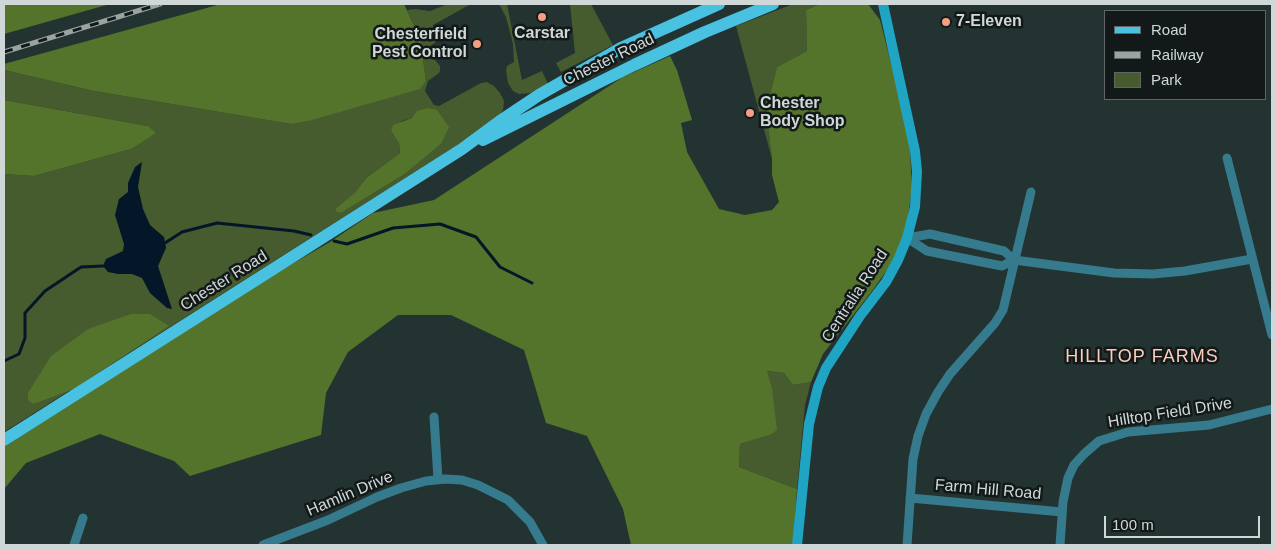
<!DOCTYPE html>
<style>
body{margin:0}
#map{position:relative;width:1276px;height:549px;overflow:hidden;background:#233331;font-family:Arial,sans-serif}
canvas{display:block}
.frame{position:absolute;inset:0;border:5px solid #cfd8d7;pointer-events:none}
.legend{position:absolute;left:1104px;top:10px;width:162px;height:90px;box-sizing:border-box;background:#121918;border:1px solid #5e6564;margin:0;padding:6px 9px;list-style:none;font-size:15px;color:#cfd8d7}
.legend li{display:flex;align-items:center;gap:10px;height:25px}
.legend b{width:25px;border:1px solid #5e6564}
.scale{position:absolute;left:1104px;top:516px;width:156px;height:22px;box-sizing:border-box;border:2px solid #cfd8d7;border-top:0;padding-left:6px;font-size:15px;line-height:18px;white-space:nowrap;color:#cfd8d7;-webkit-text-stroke:4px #121918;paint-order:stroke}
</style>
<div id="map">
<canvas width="1276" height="549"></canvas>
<div class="frame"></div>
<ul class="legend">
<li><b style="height:6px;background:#49c1e0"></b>Road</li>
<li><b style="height:6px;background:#99a4a3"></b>Railway</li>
<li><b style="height:14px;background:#465b2e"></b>Park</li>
</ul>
<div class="scale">100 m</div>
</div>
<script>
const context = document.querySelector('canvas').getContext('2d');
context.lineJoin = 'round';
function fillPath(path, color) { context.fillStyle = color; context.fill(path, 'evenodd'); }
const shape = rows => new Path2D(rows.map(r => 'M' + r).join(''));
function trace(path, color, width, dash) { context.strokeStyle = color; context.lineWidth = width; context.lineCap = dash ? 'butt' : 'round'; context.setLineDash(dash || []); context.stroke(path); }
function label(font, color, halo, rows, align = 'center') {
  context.font = font + ' Arial,sans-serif'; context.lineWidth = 5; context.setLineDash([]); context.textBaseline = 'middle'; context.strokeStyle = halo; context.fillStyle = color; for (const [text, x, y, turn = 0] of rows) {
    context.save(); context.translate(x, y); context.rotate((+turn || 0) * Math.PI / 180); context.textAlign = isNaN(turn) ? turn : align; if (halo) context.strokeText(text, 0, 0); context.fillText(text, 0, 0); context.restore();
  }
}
const green = shape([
 [448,4,471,4,433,25,436,42,426,49,440,66,440,71,439,73,428,81,425,91,434,105,439,106,481,83,487,82,494,86,500,93,504,101,503,110,499,116,459,144,4,432,4,174,34,176,131,149,148,126,4,100,4,70,94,91,291,124,426,81,420,38,407,10,415,9,430,11],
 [412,118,441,144,405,174,341,213,336,212,335,209,357,192,366,178,400,153,399,143,391,131,402,121],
 [499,4,507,4,522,80,542,71,548,84,530,93,519,94,513,91,508,83,506,71,507,66,514,62,513,44,506,17],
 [570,4,591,4,613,45,561,72,556,63,575,53],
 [793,4,820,4,806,10,807,51,777,67,766,110,772,159,736,26],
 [766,371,784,373,793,385,811,382,805,405,797,489,739,467,740,444,770,435,772,388]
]);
const forest = shape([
 [4,4,110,4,4,34],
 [221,4,404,4,420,38,426,81,420,89,312,120,291,124,94,91,4,70,4,64],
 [820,4,868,4,880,20,904,115,910,150,912,190,906,228,892,263,872,291,823,354,811,382,793,385,784,373,767,371,772,388,777,430,770,435,740,444,739,467,797,489,793,545,631,545,623,509,587,436,546,423,524,350,451,315,398,315,348,352,326,393,321,435,190,476,174,461,100,434,26,463,4,489,4,447,245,291,330,242,373,213,434,200,623,77,670,56,677,70,692,120,681,123,687,152,719,209,745,215,772,210,779,202,772,175,772,159,766,110,777,67,807,51,806,10],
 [4,100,148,126,156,133,131,149,34,176,4,174],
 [428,108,437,110,449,127,441,144,405,174,341,213,336,212,335,209,356,192,366,178,400,153,399,143,391,131,393,125,412,118,417,111],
 [131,314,150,314,169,326,74,389,33,404,28,400,28,393,51,356,88,329]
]);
const water = shape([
 [142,162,138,187,143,209,150,225,164,237,166,248,158,266,172,309,167,308,150,293,142,278,132,274,118,274,108,272,103,266,106,259,123,251,124,244,115,215,119,199,128,192,128,183,135,167]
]);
const stream = shape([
 [334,241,347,244,393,228,440,224,476,237,500,267,532,283],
 [165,243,182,232,217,223,294,231,311,235],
 [4,361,19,354,25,338,25,313,45,291,81,267,103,266]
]);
const street = shape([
 [1227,158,1272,335],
 [907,238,927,251,1002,266,1014,260,1114,273,1153,274,1185,271,1252,259],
 [907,238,930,234,1004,251,1014,260],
 [434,417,438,479],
 [910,498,1062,512],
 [74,545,83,518],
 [263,545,328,520,377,497,401,488,426,481,445,479,462,480,478,485,508,500,530,522,543,545],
 [907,545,913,459,918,436,926,414,938,392,950,374,995,323,1003,310,1031,192],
 [1060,545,1063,502,1068,478,1074,465,1084,454,1099,441,1128,432,1209,425,1272,409]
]);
const secondary = shape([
 [797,545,809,424,818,387,826,368,860,316,886,282,898,260,907,238,915,207,917,172,915,151,883,4]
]);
const primary = shape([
 [483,140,634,65,705,32,773,4],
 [4,440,462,149,500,121,539,95,621,48,719,4]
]);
const rail = shape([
 [4,52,160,4]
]);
const markers = [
 [542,17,5,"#f3a082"],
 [946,22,5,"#f3a082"],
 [477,44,5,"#f3a082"],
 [750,113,5,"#f3a082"]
];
const poiNames = [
 ["7-Eleven",956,22],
 ["Carstar",542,34,"center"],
 ["Chesterfield",467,35,"right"],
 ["Pest Control",467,53,"right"],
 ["Chester",760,104],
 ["Body Shop",760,122]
];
const streetNames = [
 ["Chester Road",609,60,-26],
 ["Chester Road",224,281,-32],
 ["Centralia Road",855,296,-57],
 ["Hilltop Field Drive",1170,413,-9],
 ["Farm Hill Road",988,490,5],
 ["Hamlin Drive",350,494,-23]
];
const neighbourhoodNames = [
 ["HILLTOP FARMS",1142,357]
];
fillPath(green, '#465b2e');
fillPath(forest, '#54742b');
fillPath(water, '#041728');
trace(stream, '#041728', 3);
trace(street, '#357b8d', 9);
trace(secondary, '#20a4c3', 10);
trace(primary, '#49c1e0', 12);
trace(rail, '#99a4a3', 5);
trace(rail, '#121918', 3, [9]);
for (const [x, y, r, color] of markers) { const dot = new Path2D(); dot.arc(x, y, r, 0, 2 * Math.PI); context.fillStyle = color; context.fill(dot); trace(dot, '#121918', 2); }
label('bold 16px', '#cfd8d7', '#121918', poiNames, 'left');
label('16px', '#cfd8d7', '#121918', streetNames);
context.letterSpacing = '1px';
label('18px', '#fdcdbc', '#121918', neighbourhoodNames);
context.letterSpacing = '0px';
</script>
